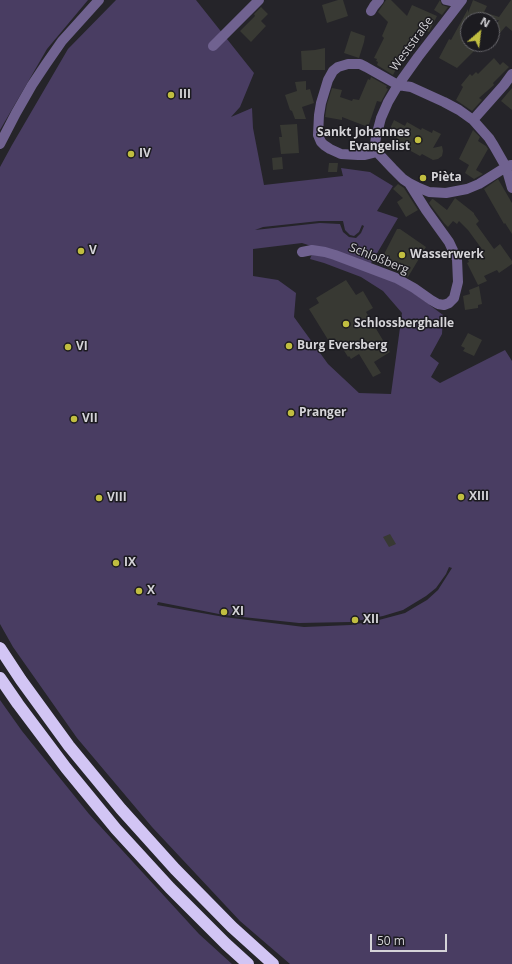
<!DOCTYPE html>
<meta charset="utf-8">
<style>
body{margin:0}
#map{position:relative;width:512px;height:964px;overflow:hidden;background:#252429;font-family:"Open Sans",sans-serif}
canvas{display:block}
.north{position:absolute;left:460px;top:12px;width:40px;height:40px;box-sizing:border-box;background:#1c1b20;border:1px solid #66656a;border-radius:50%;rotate:28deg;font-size:11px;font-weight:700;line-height:16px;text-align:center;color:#d5d4d8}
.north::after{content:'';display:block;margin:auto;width:14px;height:18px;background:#c1be40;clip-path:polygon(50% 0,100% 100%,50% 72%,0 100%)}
.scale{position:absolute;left:370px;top:934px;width:77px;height:18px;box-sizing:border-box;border:2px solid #d5d4d8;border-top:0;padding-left:5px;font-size:12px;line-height:14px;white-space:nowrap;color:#d5d4d8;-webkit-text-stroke:3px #1c1b20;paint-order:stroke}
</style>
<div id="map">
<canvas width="512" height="964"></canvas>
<div class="north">N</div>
<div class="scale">50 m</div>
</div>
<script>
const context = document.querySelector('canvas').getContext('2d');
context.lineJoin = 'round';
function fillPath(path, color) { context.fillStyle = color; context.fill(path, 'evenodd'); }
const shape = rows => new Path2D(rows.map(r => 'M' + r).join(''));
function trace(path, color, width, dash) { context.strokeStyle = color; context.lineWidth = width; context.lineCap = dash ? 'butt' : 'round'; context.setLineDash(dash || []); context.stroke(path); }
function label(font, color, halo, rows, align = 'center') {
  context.font = font + ' "Open Sans",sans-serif'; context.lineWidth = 3; context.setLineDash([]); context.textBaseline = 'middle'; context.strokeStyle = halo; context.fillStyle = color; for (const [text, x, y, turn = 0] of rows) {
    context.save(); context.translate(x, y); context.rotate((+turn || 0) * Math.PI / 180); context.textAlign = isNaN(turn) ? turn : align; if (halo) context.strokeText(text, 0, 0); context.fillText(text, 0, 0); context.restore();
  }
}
const green = shape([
 [0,0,88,0,47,49,0,130],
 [116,0,196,0,254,73,240,107,231,117,252,108,253,128,264,185,343,176,341,168,370,172,393,186,377,211,398,218,370,265,302,243,253,249,253,276,278,280,296,293,294,317,328,364,359,393,391,394,402,313,383,291,361,277,324,263,310,259,312,254,323,255,389,279,411,291,443,315,442,334,430,356,439,363,431,377,440,383,505,350,512,361,512,964,290,964,240,921,152,827,77,738,13,647,0,624,0,167,12,145,68,49],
 [319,221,343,221,345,230,350,235,354,236,359,232,362,225,364,226,361,233,356,238,349,237,343,232,340,224,320,223,255,230,263,227],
 [449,567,452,568,438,590,427,600,415,607,405,613,379,620,351,625,304,627,224,617,157,605,158,602,224,615,299,623,351,622,383,616,403,610,426,596,436,588,446,574],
 [0,700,22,731,89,814,199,934,232,964,0,964]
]);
const building = shape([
 [338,0,343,0,348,16,327,23,322,5],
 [386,0,391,0,407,16,412,5,437,16,429,32,420,28,409,52,405,51,393,75,377,65,378,62,376,61,377,59,374,58,384,38,382,36,388,22,378,12],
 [440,0,442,5,448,7,442,15,434,10],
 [473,0,487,6,484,12,499,17,511,0,512,0,512,31,506,26,499,34,493,29,499,20,468,20,468,45,476,49,457,68,439,58,449,39,451,40,468,9,468,13],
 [261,7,268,14,261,21,266,26,251,42,240,31,255,16,254,14],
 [351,31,365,36,364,42,359,58,344,53],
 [325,48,325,70,302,70,301,51,315,50],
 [494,58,500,65,503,62,509,67,493,83,494,85,479,98,482,100,472,111,456,100,463,87,461,85,470,74,472,76,476,72,478,74],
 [371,77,387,86,386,88,388,89,381,102,377,101,368,127,342,117,342,120,325,117,327,104,332,88,342,90,340,97,352,101,353,99,359,100,368,79,370,80],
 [306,81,306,90,310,89,314,103,302,107,306,119,295,119,292,111,290,110,285,95,297,91,295,82],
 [512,88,512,110,501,101],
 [394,120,405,126,407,122,421,130,422,128,432,133,433,130,441,134,433,148,442,146,443,151,442,156,438,159,433,160,422,154,420,156,396,143,398,139,388,133],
 [297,124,299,153,281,154,279,137,282,137,280,125],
 [473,130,480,137,478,141,486,146,488,149,476,170,483,174,474,179,465,173,469,165,459,159],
 [282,157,283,169,273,170,272,158],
 [329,163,338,163,337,172,328,172],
 [498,179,512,203,512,234,505,223,504,224,484,189],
 [398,184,404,188,418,210,406,217,397,202,403,198,393,189],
 [455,198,474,213,474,214,479,221,476,224,494,249,500,244,512,261,512,264,499,273,497,270,484,276,487,281,478,285,467,263,469,262,468,260,484,252,468,230,459,221,457,224,453,221,448,227,444,223,429,203,432,199,433,199,447,210],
 [397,229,400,229,426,247,408,277,398,272,379,264],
 [346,280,356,295,363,291,373,308,366,312,390,352,374,362,381,373,373,377,359,354,351,359,349,356,348,357,338,341,336,342,336,340,330,343,309,309,319,303,316,298],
 [479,286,482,304,478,305,478,308,465,310,463,296,470,294,469,290],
 [468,333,482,340,474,356,463,351,465,348,461,346],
 [390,534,396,544,389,547,383,537]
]);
const minor = shape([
 [446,0,459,3],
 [462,0,418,57,398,85,388,102,381,118,376,137,375,144,377,152,393,169,403,179,409,183,417,187,429,192,446,193,467,189,479,184,506,167,511,165],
 [371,11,374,6,379,0],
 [213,46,259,0],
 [473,120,504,85,512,74],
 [0,144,16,113,32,85,46,64,62,41,99,0],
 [377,152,365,155,358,155,341,154,330,149,324,145,321,142,318,135,319,115,321,103,328,80,333,71,338,67,348,64,360,64,366,67,398,85,411,87,444,102,459,110,473,120,489,138,494,146,506,167,512,188],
 [302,252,312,250,325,252,335,255,396,278,414,288,431,300,438,304,444,305,449,303,454,298,458,282,457,259,449,242,426,210,409,183]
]);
const highway = shape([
 [0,648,21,680,69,746,121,809,175,869,232,927,273,964],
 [0,678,18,704,66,768,116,829,170,888,226,944,248,964]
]);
const markers = [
 [171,95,4,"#c1be40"],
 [418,140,4,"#c1be40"],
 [131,154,4,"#c1be40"],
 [423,178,4,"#c1be40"],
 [81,251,4,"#c1be40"],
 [402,255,4,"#c1be40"],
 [346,324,4,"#c1be40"],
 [289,346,4,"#c1be40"],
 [68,347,4,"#c1be40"],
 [291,413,4,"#c1be40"],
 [74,419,4,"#c1be40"],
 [461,497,4,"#c1be40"],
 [99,498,4,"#c1be40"],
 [116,563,4,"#c1be40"],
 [139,591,4,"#c1be40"],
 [224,612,4,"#c1be40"],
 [355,620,4,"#c1be40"]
];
const streetNames = [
 ["Weststraße",412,44,-54],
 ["Schloßberg",379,259,22]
];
const poiNames = [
 ["III",179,95],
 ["Sankt Johannes",410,133,"right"],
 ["Evangelist",410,147,"right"],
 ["IV",139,154],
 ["Pièta",431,178],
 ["V",89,251],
 ["Wasserwerk",410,255],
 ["Schlossberghalle",354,324],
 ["Burg Eversberg",297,346],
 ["VI",76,347],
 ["Pranger",299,413],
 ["VII",82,419],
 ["XIII",469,497],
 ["VIII",107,498],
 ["IX",124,563],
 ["X",147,591],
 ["XI",232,612],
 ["XII",363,620]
];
fillPath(green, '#493d62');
fillPath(building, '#383933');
trace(minor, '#706290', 10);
trace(highway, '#d2c5f4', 12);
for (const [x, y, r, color] of markers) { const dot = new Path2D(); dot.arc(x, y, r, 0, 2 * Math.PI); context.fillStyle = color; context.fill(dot); trace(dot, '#1c1b20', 1.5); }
label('12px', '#d5d4d8', '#1c1b20', streetNames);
label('bold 12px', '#d5d4d8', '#1c1b20', poiNames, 'left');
</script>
